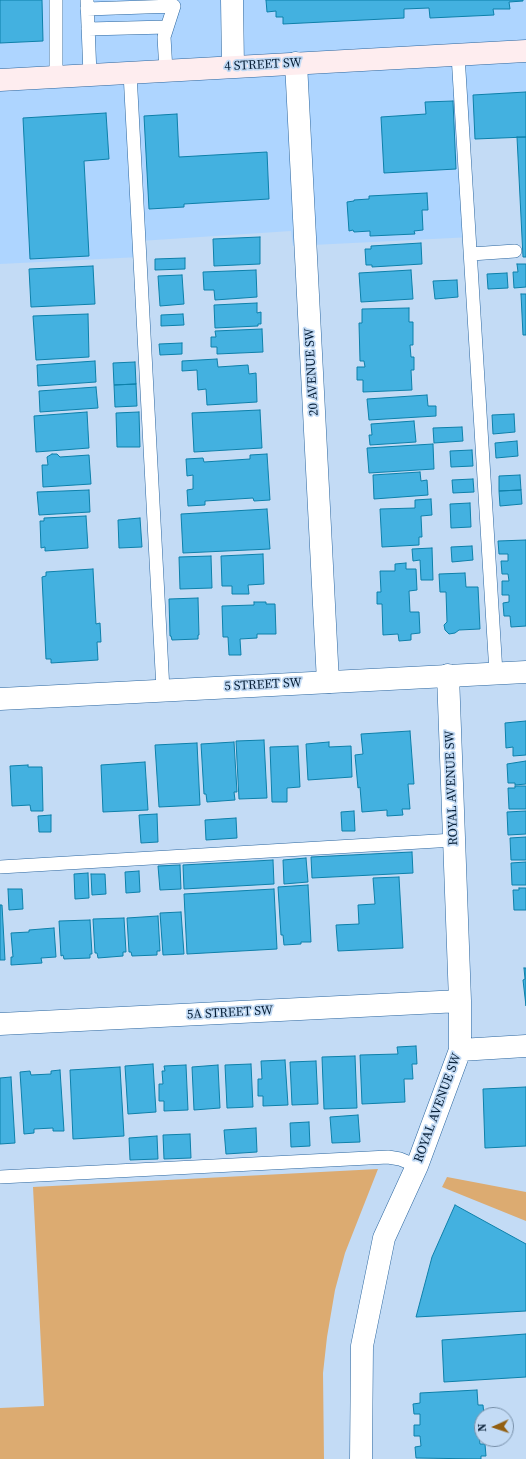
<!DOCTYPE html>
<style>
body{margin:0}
#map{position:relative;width:526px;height:1459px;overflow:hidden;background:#c3dbf5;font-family:"Source Serif 4",serif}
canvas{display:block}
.north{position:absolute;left:474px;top:1407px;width:40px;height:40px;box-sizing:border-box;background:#c3dbf5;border:1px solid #7890a9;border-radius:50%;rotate:267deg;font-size:11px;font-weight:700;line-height:16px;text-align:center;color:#071f37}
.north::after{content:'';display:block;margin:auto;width:14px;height:18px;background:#925f11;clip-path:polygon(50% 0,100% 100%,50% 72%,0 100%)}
</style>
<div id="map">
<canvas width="526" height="1459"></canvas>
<div class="north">N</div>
</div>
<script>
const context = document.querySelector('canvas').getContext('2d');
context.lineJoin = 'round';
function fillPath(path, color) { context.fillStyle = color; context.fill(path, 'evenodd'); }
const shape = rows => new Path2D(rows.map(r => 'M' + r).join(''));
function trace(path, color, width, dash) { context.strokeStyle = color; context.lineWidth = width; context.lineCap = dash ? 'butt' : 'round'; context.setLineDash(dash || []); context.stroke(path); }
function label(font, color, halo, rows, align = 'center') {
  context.font = font + ' "Source Serif 4",serif'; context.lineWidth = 3.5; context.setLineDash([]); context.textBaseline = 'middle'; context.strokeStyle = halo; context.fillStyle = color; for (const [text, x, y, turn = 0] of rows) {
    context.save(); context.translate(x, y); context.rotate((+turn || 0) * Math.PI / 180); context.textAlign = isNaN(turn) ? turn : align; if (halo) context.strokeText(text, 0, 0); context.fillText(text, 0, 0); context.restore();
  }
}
const built = shape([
 [0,0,526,0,526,137,466,140,472,237,293,246,291,231,140,241,140,257,0,264]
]);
const green = shape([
 [378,1169,345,1253,335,1290,327,1337,323,1373,324,1459,0,1459,0,1408,44,1406,33,1187],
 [447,1177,526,1192,526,1221,442,1187]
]);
const building = shape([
 [0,0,42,0,43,41,0,43,0,0],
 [266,0,523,0,523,1,509,2,510,9,493,9,494,15,430,18,429,8,404,9,404,18,283,24,283,17,276,17,276,11,267,12,266,0],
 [526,92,526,137,475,139,473,95,526,92],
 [453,101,456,169,384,173,381,117,426,114,425,102,453,101],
 [106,113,109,159,84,161,89,256,30,259,23,118,106,113],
 [177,114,179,157,267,152,269,199,184,204,184,207,149,209,144,116,177,114],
 [517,137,526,137,526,257,523,257,517,137],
 [427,193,428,210,422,210,423,230,414,231,415,234,370,236,370,231,354,232,353,230,349,231,347,202,354,201,354,200,369,199,369,196,427,193],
 [260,237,260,264,214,266,213,239,260,237],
 [421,243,422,264,372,267,372,265,366,265,365,249,371,249,371,246,421,243],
 [185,258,185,269,155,270,155,259,185,258],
 [517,264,526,264,526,287,514,288,513,272,518,272,517,264],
 [93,266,95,304,31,307,29,269,93,266],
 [256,270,257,297,215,300,214,290,204,290,203,272,256,270],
 [411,270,413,299,361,302,359,273,411,270],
 [507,273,508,288,488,289,487,274,507,273],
 [182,275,184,304,160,306,158,276,182,275],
 [457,280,458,297,435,299,433,281,457,280],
 [521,294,526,294,526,335,523,335,521,294],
 [257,303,257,313,261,312,261,324,258,324,258,326,215,328,214,305,257,303],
 [409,308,409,322,413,322,413,345,410,345,411,357,414,357,414,370,411,370,412,390,363,392,363,380,357,380,357,367,365,367,364,361,360,361,359,323,362,323,362,309,409,308],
 [88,314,89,357,36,360,33,316,88,314],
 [183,314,184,325,161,326,161,315,183,314],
 [262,329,263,352,217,354,217,347,211,347,211,337,216,337,215,331,262,329],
 [182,343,182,354,160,355,159,344,182,343],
 [217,359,218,367,248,365,249,374,256,373,257,402,207,405,206,389,198,390,197,370,182,371,182,361,217,359],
 [95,361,96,382,38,386,37,365,95,361],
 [135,362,136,384,114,385,113,363,135,362],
 [136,384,137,406,115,407,114,385,136,384],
 [96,387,98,408,40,412,39,391,96,387],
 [427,395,428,406,436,406,436,416,369,420,367,399,427,395],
 [260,410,262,448,194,452,192,413,260,410],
 [87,412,89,448,36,452,34,416,87,412],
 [139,412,140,447,117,447,116,413,139,412],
 [514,414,515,432,493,434,492,415,514,414],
 [414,421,416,442,370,445,369,435,372,435,371,424,414,421],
 [462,427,463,441,434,443,433,428,462,427],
 [517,441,518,456,496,458,495,443,517,441],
 [433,444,434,469,369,473,367,448,433,444],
 [472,450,473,466,451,467,450,451,472,450],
 [52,454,57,454,60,457,89,455,91,484,43,487,42,465,48,465,47,457,52,454],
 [267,454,270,500,254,501,253,498,205,501,205,505,188,506,187,490,193,489,193,475,187,476,186,459,203,458,204,462,250,459,250,455,267,454],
 [420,472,421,481,427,480,428,495,374,499,373,475,420,472],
 [520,475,521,490,499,491,499,476,520,475],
 [473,479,474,492,453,493,452,480,473,479],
 [89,490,90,512,39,515,37,492,89,490],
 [521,490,522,504,500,506,499,491,521,490],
 [431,499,432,515,421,516,422,537,419,537,419,545,382,547,380,509,415,508,415,500,431,499],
 [470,503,471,527,451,528,450,504,470,503],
 [267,509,270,549,183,553,181,514,267,509],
 [86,516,88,548,45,551,45,547,41,548,40,521,44,521,44,518,86,516],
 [140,518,142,547,119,548,118,520,140,518],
 [526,540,526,626,511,627,510,616,504,616,503,603,509,602,509,595,502,595,502,581,509,581,508,574,502,574,501,561,508,561,508,554,499,554,498,541,526,540],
 [472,546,473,560,452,562,451,547,472,546],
 [432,548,433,580,421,580,420,560,413,561,412,549,432,548],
 [263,554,264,584,248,585,249,594,232,594,232,586,222,586,221,556,263,554],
 [211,556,212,588,180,589,179,557,211,556],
 [406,563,406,569,416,569,417,590,409,591,410,612,419,612,420,633,411,634,411,640,399,641,398,634,383,635,382,604,377,604,377,592,381,592,380,571,395,571,395,564,406,563],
 [93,569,96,624,100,623,101,642,97,642,98,660,51,663,51,659,46,659,42,577,46,576,46,572,93,569],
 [465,573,466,587,478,587,480,629,459,630,455,633,449,634,445,630,444,625,447,622,446,592,440,592,439,574,465,573],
 [198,598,199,635,198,635,198,639,172,640,171,636,170,636,169,599,198,598],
 [254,602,266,602,266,604,275,604,276,634,257,634,257,638,240,639,241,655,229,655,228,637,223,637,222,606,254,605,254,602],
 [526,721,526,755,513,756,513,747,506,748,505,723,526,721],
 [410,731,414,784,408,784,410,809,402,809,403,815,387,816,387,810,362,812,360,787,358,788,355,755,363,754,361,734,410,731],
 [264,740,267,798,239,799,236,741,264,740],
 [234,742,237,792,234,792,235,800,207,802,206,794,204,794,201,744,234,742],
 [329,742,329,747,351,746,352,777,308,780,306,744,329,742],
 [197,743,200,805,159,807,155,745,197,743],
 [298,746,300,787,287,788,287,802,272,802,270,747,298,746],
 [526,761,526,784,515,785,515,783,508,783,507,764,526,761],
 [145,762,148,810,103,812,101,765,145,762],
 [28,765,28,767,42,767,43,811,31,811,30,805,12,806,10,766,28,765],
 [515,786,526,786,526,809,509,809,508,788,515,788,515,786],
 [354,811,355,831,342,831,341,812,354,811],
 [526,811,526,834,508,835,507,812,526,811],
 [157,814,158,842,141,843,139,815,157,814],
 [51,815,51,832,39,832,38,816,51,815],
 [236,818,237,838,206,840,205,820,236,818],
 [526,837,526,860,511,860,510,838,526,837],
 [412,852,413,873,312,878,311,857,412,852],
 [306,858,308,882,284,884,283,860,306,858],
 [273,860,274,884,184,889,183,865,273,860],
 [526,862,526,885,512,885,511,863,526,862],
 [180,865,181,889,160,890,158,866,180,865],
 [139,871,140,892,126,893,125,872,139,871],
 [88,873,89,898,75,899,74,874,88,873],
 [91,874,105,874,106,894,92,895,91,874],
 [399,877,403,948,338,951,336,925,359,924,358,905,375,904,373,878,399,877],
 [308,885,311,942,301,942,301,944,284,945,283,935,281,935,278,887,308,885],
 [519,888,526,888,526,910,514,910,513,890,519,890,519,888],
 [8,889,22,889,23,909,9,910,8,889],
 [274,889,277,949,187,954,184,894,274,889],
 [0,905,2,905,5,960,0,960,0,905],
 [181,912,184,954,163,955,160,913,181,912],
 [158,916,160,951,157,951,157,955,132,956,131,952,129,952,127,918,158,916],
 [124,918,126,952,123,952,123,956,98,958,97,953,95,953,93,919,124,918],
 [90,920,92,954,90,954,90,958,64,959,63,955,61,956,59,921,90,920],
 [54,928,56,957,41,958,42,963,11,965,11,957,13,957,11,933,29,932,29,930,54,928],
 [524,968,526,968,526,1006,523,980,525,979,524,968],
 [416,1046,417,1064,412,1064,413,1079,404,1079,405,1102,362,1104,360,1055,398,1054,397,1047,416,1046],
 [355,1056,357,1108,324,1109,322,1057,355,1056],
 [285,1060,288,1105,263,1106,263,1096,258,1096,258,1079,262,1079,261,1061,285,1060],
 [316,1061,318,1104,292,1105,290,1062,316,1061],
 [153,1064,156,1112,128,1114,125,1066,153,1064],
 [251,1064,253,1107,227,1108,225,1065,251,1064],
 [186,1065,188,1110,164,1111,164,1101,159,1101,159,1084,163,1084,162,1071,165,1071,164,1066,186,1065],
 [218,1065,220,1108,194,1110,192,1067,218,1065],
 [120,1067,124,1136,73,1139,70,1070,120,1067],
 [60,1070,64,1131,53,1131,53,1128,34,1129,34,1133,24,1134,20,1072,30,1071,31,1075,51,1074,51,1071,60,1070],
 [11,1077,15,1143,0,1144,0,1078,11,1077],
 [526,1087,526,1146,485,1148,483,1089,526,1087],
 [358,1115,360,1142,332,1143,330,1117,358,1115],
 [309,1122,310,1146,291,1147,290,1123,309,1122],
 [256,1128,257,1152,226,1154,224,1130,256,1128],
 [190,1134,191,1158,164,1159,163,1135,190,1134],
 [157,1136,158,1159,130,1160,129,1138,157,1136],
 [455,1205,526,1244,526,1311,416,1317,432,1257,455,1205],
 [526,1334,526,1377,444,1382,442,1340,526,1334],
 [477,1390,478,1405,483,1405,484,1415,479,1416,479,1425,482,1425,482,1435,479,1435,480,1444,485,1444,486,1456,481,1456,481,1459,416,1458,415,1447,421,1446,420,1436,414,1436,414,1425,420,1425,420,1414,414,1414,413,1404,420,1403,420,1393,477,1390]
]);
const service = shape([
 [56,0,56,77],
 [87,0,90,75],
 [87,9,174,6,164,37,166,71],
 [88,29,167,27],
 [458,55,496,673],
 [130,73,163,690],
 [471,254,515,251],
 [0,867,454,840],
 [0,1177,388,1157,400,1159,417,1166]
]);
const minor = shape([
 [232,0,233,66],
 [296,63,328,682],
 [0,1024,460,1001],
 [460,1050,526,1046],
 [361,1459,362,1346,384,1238,417,1166,460,1050,460,1001,448,675]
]);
const tertiary = shape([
 [0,699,526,672]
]);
const secondary = shape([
 [0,80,526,51]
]);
const streetNames = [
 ["4 STREET SW",263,65,-3],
 ["20 AVENUE SW",312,372,-93],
 ["5 STREET SW",263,685,-3],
 ["ROYAL AVENUE SW",452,788,-92],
 ["5A STREET SW",230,1013,-3],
 ["ROYAL AVENUE SW",438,1108,-70]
];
fillPath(built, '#aed5ff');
fillPath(green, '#dcab71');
fillPath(building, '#43b1e0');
trace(building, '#0d80aa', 1);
trace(service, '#2b669f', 14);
trace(minor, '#2b669f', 23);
trace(tertiary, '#2b669f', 23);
trace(secondary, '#2b669f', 23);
trace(service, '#fff', 13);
trace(minor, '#fff', 22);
trace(tertiary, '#fff', 22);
trace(secondary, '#feedef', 22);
label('13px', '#071f37', '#c3dbf5', streetNames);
</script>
